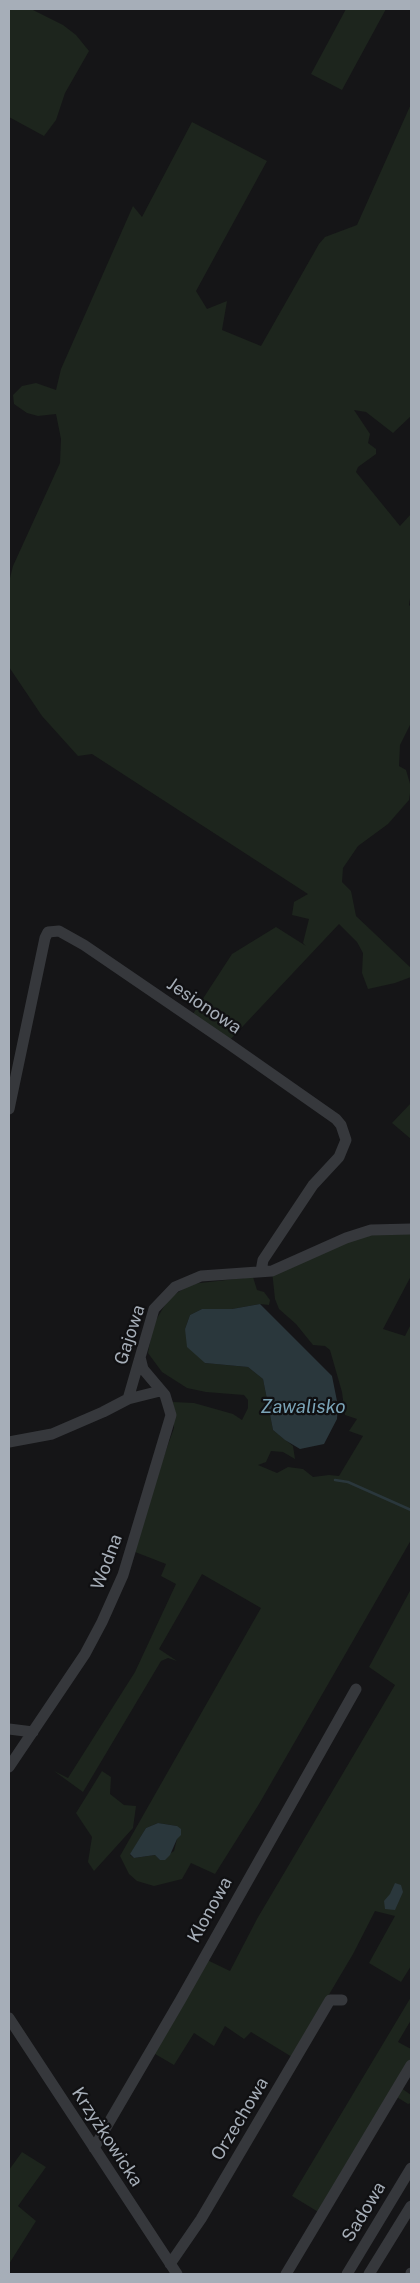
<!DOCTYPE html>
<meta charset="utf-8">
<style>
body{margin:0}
#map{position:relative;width:420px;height:2283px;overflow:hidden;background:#151517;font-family:"Public Sans",sans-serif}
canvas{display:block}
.frame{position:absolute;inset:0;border:10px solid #a6aeb8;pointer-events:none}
</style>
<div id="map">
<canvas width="420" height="2283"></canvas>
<div class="frame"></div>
</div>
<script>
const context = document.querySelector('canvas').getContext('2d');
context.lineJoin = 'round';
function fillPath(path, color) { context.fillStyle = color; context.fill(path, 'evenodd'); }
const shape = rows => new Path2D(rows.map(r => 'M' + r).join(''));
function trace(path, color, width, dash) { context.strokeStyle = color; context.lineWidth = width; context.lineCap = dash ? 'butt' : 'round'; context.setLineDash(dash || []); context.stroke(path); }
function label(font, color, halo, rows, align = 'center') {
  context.font = font + ' "Public Sans",sans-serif'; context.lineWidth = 4.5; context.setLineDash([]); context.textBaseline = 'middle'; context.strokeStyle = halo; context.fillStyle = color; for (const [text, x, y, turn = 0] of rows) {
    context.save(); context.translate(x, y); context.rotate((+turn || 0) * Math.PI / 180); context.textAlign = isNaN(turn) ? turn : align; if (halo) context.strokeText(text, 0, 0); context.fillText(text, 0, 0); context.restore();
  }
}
const green = shape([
 [9,9,31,9,63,25,76,35,89,51,65,93,56,120,44,136,9,117],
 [346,9,386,9,342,90,311,74],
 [411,104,411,416,393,433,366,412,354,410,370,434,368,443,376,449,376,454,358,467,356,472,400,526,411,514,411,592,409,605,411,607,411,723,400,745,399,766,406,770,411,787,409,800,388,824,358,846,343,868,342,882,351,891,356,916,411,968,411,977,395,983,368,989,362,973,363,953,357,942,339,924,229,1041,193,1014,232,954,276,927,306,946,303,943,309,919,292,915,294,902,308,894,92,754,78,756,42,716,9,667,9,582,13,566,60,463,61,439,56,414,38,416,27,413,14,404,13,395,22,386,36,383,56,390,61,369,133,206,142,217,192,122,267,161,196,291,207,309,227,301,222,330,261,346,319,244,325,237,357,225],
 [411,1103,411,1139,392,1123],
 [411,1229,411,1276,383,1329,405,1336,411,1324,411,1540,259,1804,215,1874,191,1863,182,1879,154,1886,137,1881,129,1874,120,1856,261,1608,202,1574,159,1649,177,1661,168,1658,161,1661,83,1792,54,1771,68,1778,135,1672,176,1584,161,1576,166,1564,130,1550,174,1428,173,1402,194,1403,233,1414,242,1420,248,1408,248,1400,244,1395,206,1392,187,1388,162,1372,148,1353,153,1325,169,1298,191,1284,253,1277,257,1290,264,1292,270,1300,269,1305,260,1304,232,1309,202,1309,190,1315,185,1329,205,1363,248,1367,263,1379,273,1430,293,1446,295,1459,283,1452,271,1451,266,1462,258,1465,277,1473,288,1467,303,1469,313,1477,329,1475,339,1476,363,1436,349,1431,357,1419,345,1415,342,1392,330,1350,325,1346,313,1345,296,1324,279,1309,275,1299,272,1271,346,1238],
 [158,1823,177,1826,177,1839,174,1851,160,1860,155,1855,134,1858,130,1855,146,1828],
 [411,1589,411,1966,401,1982,369,1963,395,1916,375,1911,353,1954,292,2057,251,2032,244,2039,225,2026,214,2046,194,2033,174,2065,150,2051,203,1958,230,1971,257,1919,395,1685,369,1667],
 [102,1771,111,1777,110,1794,124,1805,136,1806,133,1828,94,1871,88,1862,92,1837,76,1813],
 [411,1997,411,2020,398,2042,411,2049,411,2060,397,2085,411,2095,411,2103,408,2104,392,2094,320,2213,292,2196],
 [22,2152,46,2167,18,2206,36,2221,9,2264,9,2170]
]);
const water = shape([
 [260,1304,332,1376,338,1406,337,1419,324,1444,300,1449,285,1440,273,1430,263,1379,248,1367,205,1363,187,1347,185,1329,190,1315,202,1309,232,1309],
 [158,1823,177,1826,181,1829,181,1835,177,1839,170,1855,165,1860,160,1860,155,1855,134,1858,130,1854,146,1828],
 [395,1883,401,1885,403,1892,395,1910,385,1909,384,1901,390,1894]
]);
const stream = shape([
 [335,1480,348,1482,411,1510]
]);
const minor = shape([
 [9,1109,45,938,48,932,59,931,84,945,229,1044,336,1119,341,1125,346,1140,339,1157,313,1185,263,1260,261,1271],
 [128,1399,160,1391],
 [9,1442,52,1434,103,1412,128,1399,154,1309,175,1287,201,1276,272,1271,346,1238,371,1230,411,1229],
 [9,1729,33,1732],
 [9,1767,85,1654,102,1622,123,1575,171,1415,165,1395,143,1369,140,1357],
 [9,2018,177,2274],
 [94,2148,181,1999,356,1689],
 [170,2264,201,2219,330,2000,342,2000],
 [286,2274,411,2065],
 [347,2274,411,2168],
 [369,2274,411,2206],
 [411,2274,411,2273]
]);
const streetNames = [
 ["Jesionowa",204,1006,34],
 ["Gajowa",130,1335,-72],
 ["Wodna",107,1562,-70],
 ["Klonowa",210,1910,-61],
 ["Orzechowa",240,2119,-59],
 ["Krzyżkowicka",107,2137,57],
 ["Sadowa",364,2212,-59]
];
const waterNames = [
 ["Zawalisko",303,1407]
];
fillPath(green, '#1d251d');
fillPath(water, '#2a373c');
trace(stream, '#2a373c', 2.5);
trace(minor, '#36383c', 11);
label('18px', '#a6aeb8', '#101012', streetNames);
label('italic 19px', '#7aa3b6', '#101012', waterNames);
</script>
